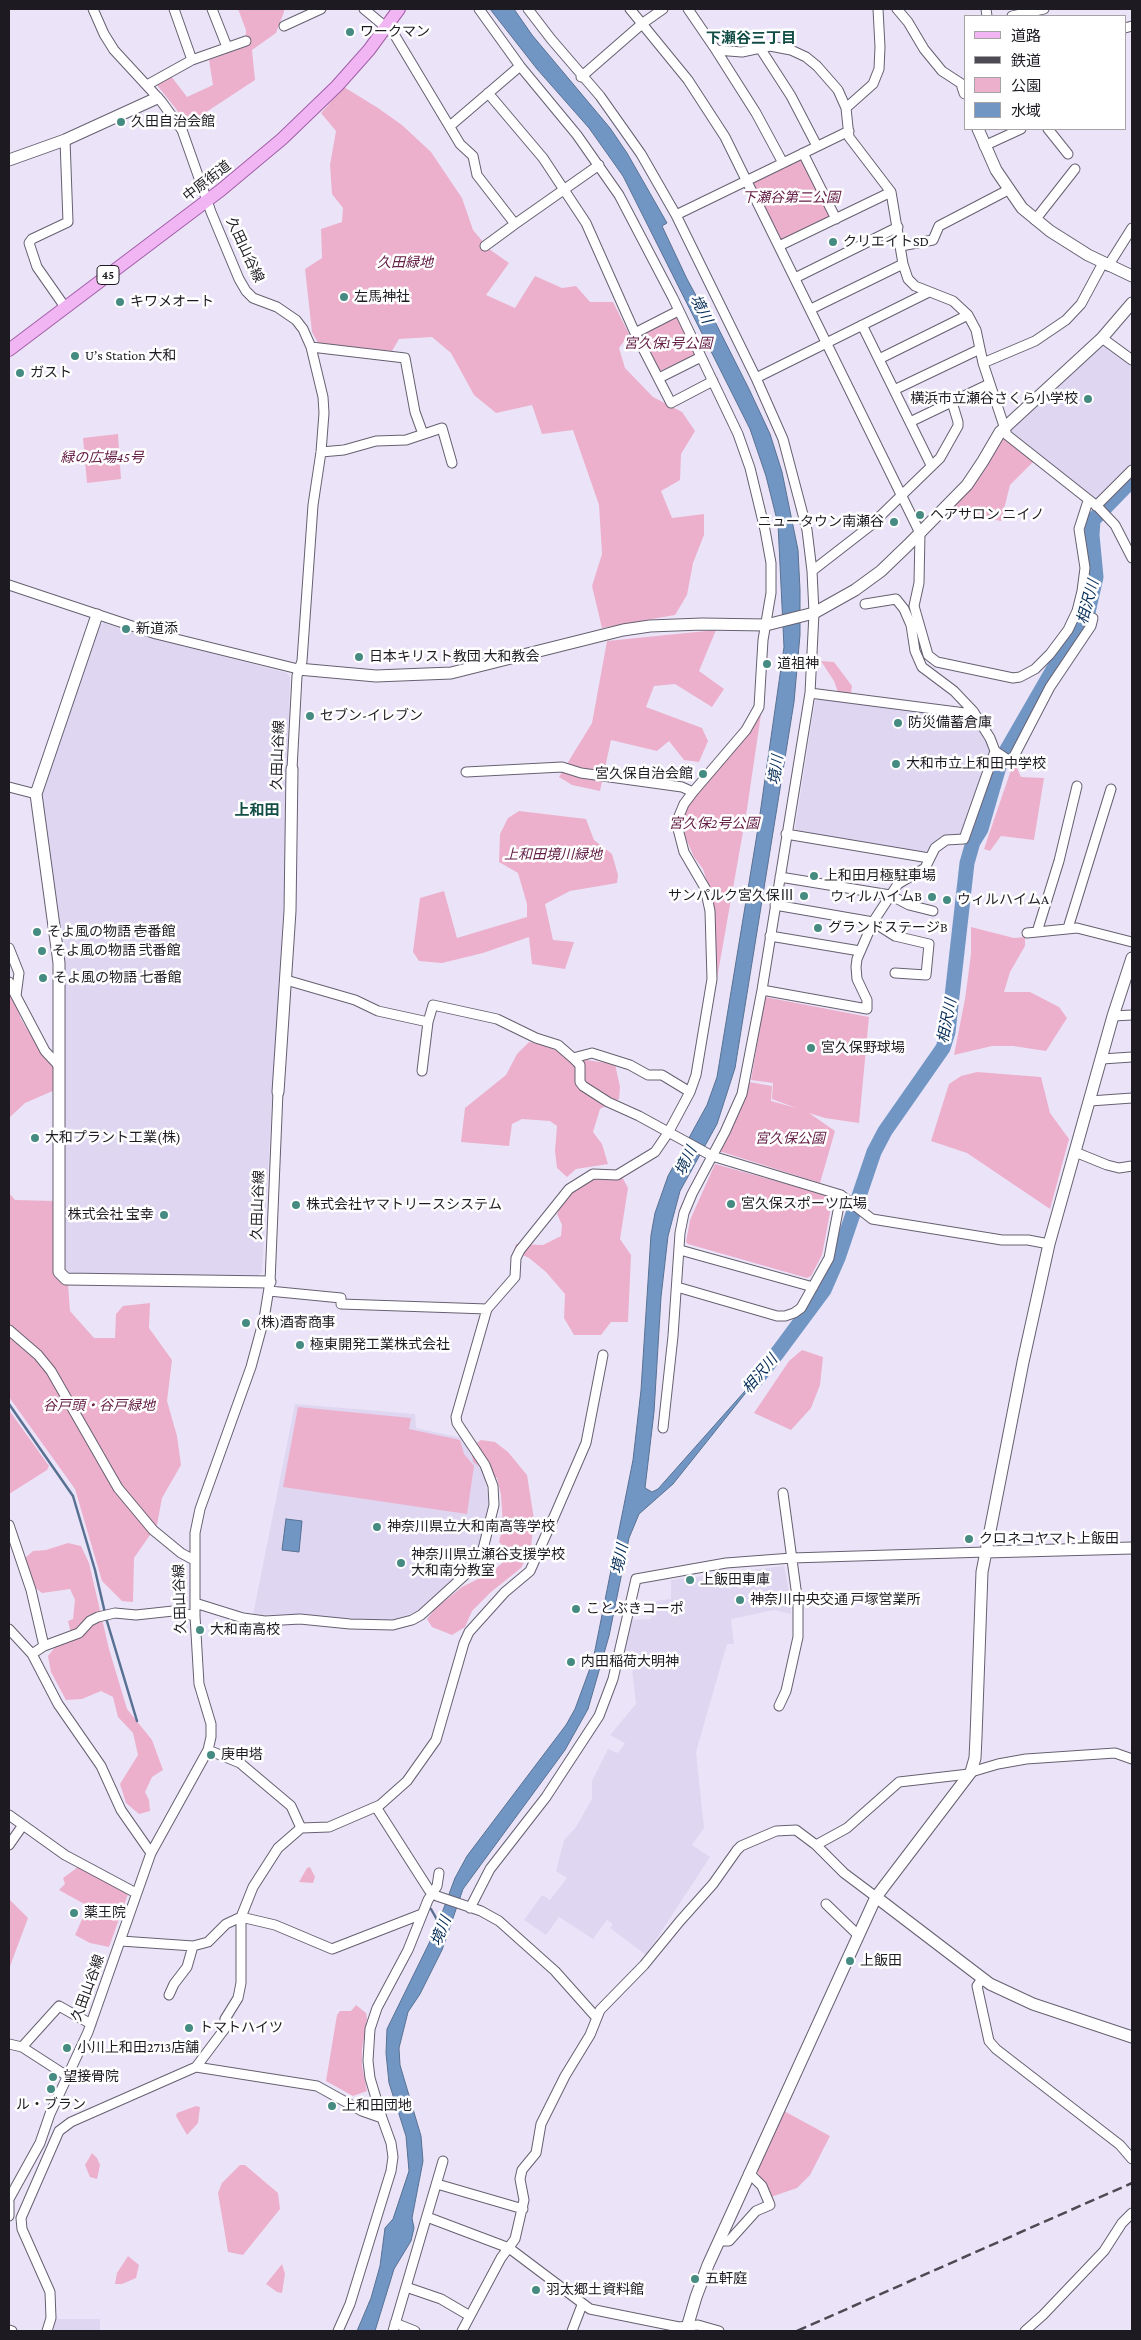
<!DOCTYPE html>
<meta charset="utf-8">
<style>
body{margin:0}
#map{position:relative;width:1141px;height:2340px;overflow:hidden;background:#ebe4f8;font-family:"Crimson Pro","Noto Sans JP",serif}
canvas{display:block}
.frame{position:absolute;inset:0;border:10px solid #1d1a21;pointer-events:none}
.legend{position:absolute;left:964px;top:15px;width:162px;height:115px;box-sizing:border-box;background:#fff;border:1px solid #a5a3a6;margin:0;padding:6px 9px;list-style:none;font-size:15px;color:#1d1a21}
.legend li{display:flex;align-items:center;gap:10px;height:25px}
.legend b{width:25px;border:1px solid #a5a3a6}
</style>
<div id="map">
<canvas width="1141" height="2340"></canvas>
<div class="frame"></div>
<ul class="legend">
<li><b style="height:6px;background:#f1b5f4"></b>道路</li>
<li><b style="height:6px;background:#4e4a54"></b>鉄道</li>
<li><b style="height:14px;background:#ecb0cc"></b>公園</li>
<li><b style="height:14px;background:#7196c4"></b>水域</li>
</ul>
</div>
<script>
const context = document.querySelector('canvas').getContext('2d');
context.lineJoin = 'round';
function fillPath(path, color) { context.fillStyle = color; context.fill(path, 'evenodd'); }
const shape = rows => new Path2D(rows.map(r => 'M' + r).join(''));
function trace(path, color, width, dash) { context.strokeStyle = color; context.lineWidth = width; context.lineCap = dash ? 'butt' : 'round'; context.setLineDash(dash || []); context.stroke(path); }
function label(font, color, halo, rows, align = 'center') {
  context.font = font + ' "Crimson Pro","Noto Sans JP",serif'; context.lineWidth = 5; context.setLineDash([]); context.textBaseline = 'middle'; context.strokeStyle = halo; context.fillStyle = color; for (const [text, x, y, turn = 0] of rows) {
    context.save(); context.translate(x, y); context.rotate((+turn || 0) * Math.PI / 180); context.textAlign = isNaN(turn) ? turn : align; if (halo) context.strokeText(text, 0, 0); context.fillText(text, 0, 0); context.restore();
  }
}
const built = shape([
 [1104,344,1128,360,1132,365,1132,468,1100,499,1094,499,1011,432,1011,429],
 [104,623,137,634,287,673,290,677,284,898,262,1272,257,1277,68,1274,63,1270,62,1066,41,795,99,625],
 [820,698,972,718,990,746,990,753,964,834,960,836,948,835,923,853,798,833,795,828,815,701],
 [295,1404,415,1414,416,1428,463,1438,483,1471,490,1505,479,1550,461,1574,418,1611,393,1620,354,1620,298,1614,253,1615],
 [784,1566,790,1596,791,1614,774,1610,731,1619,734,1644,727,1644,696,1752,704,1828,692,1845,710,1857,646,1955,610,1928,613,1924,607,1920,593,1939,559,1917,546,1935,524,1920,542,1895,550,1900,567,1878,556,1871,564,1840,576,1827,592,1799,592,1781,608,1749,618,1753,625,1743,610,1735,636,1704,630,1652,623,1650,630,1620,651,1619,649,1602,671,1599,671,1580],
 [56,2319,100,2319,100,2331,53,2331]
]);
const green = shape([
 [238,9,284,9,284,12,276,33,252,50,255,80,188,124,157,85,171,76,187,97,213,85,209,60,245,47,246,30],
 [344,87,378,108,402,125,431,152,462,198,473,230,489,249,509,263,486,295,515,308,535,276,562,288,576,286,590,302,613,302,629,334,619,348,625,368,653,397,682,412,695,431,681,454,680,480,661,491,672,518,704,514,704,535,693,563,687,595,675,615,602,628,592,586,602,554,599,505,573,430,542,434,532,405,496,413,474,395,451,353,432,337,399,339,392,351,318,343,312,332,305,269,322,258,321,229,342,222,343,208,332,194,330,165,336,131,321,113],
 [801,155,831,217,781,242,750,180],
 [677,316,695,355,660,371,641,333],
 [118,434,121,479,87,483,83,438],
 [1003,435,1033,462,1010,485,1001,521,950,510],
 [716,630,699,671,724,689,712,707,675,684,654,686,646,707,702,728,708,741,699,762,684,760,669,741,657,751,611,740,600,791,572,785,559,777,592,723,607,641],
 [821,661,834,662,852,686,851,693,838,692,834,681],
 [761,714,747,809,716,984,714,916,711,894,703,869,694,857,683,832,683,817,688,804,750,732],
 [1012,767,1017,768,1021,777,1044,778,1034,840,1001,836,990,851,984,849],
 [519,811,586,819,594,840,612,854,618,875,617,883,570,891,545,904,553,940,574,942,565,969,532,964,529,937,483,953,442,963,419,961,413,952,420,898,444,891,457,938,527,917,527,904,518,873,499,862,500,834,508,818],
 [971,927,1014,938,1025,937,1025,946,1010,972,1004,992,1030,992,1059,1007,1067,1018,1046,1051,1013,1046,992,1046,954,1055,965,999,971,954],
 [9,994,14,1000,21,1019,35,1042,55,1069,55,1090,25,1103,9,1118],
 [765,997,869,1017,859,1123,825,1118,809,1113,835,1131,820,1183,719,1151,749,1082,772,1086,771,1101,796,1108,772,1099,773,1083,751,1080],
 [529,1042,542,1045,579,1059,615,1064,620,1087,619,1099,600,1109,593,1132,602,1144,608,1164,576,1169,567,1177,557,1168,555,1151,557,1126,550,1121,522,1119,512,1124,509,1146,461,1142,465,1108,506,1075,517,1054],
 [977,1072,1041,1077,1050,1113,1069,1139,1050,1209,967,1153,931,1141,949,1084,961,1076],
 [715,1164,833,1197,822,1255,811,1276,807,1278,688,1244,686,1242,690,1220],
 [621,1175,628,1188,620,1239,631,1255,628,1322,611,1322,601,1335,574,1335,564,1318,565,1294,546,1272,529,1258,514,1251,516,1244,543,1245,561,1236,562,1225,557,1214,569,1191,591,1178],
 [9,1193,15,1200,56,1201,56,1270,68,1284,70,1311,94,1338,115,1338,116,1314,123,1306,150,1303,149,1328,172,1360,167,1401,177,1436,181,1465,162,1498,157,1525,134,1558,133,1602,122,1601,102,1581,75,1489,9,1397],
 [802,1350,823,1357,820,1385,811,1408,791,1430,754,1413,789,1361],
 [298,1407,411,1418,409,1429,460,1440,464,1454,474,1466,467,1514,283,1487],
 [9,1410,49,1466,47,1470,9,1494],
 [481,1440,495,1442,508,1452,527,1475,534,1519,531,1548,521,1568,491,1592,472,1611,465,1627,452,1635,432,1627,427,1619,436,1608,462,1587,490,1573,506,1560,509,1551,499,1542,503,1526,501,1495,497,1478,473,1462,471,1447],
 [68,1543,81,1546,89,1563,109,1649,127,1709,152,1740,163,1770,152,1777,145,1792,149,1800,150,1811,139,1814,126,1803,120,1784,138,1755,133,1733,118,1717,113,1697,101,1691,82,1699,66,1700,51,1672,48,1656,56,1646,72,1638,68,1621,73,1619,75,1600,70,1589,42,1593,33,1586,25,1558,33,1551,46,1550],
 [78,1867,128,1894,109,1947,90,1943,75,1935,88,1906,59,1890,65,1884,63,1878],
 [310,1867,315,1877,313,1883,299,1882,307,1868],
 [9,1899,28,1918,9,1969],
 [356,2005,366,2013,367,2019,362,2049,362,2066,367,2091,353,2096,326,2081,337,2015,340,2011,351,2011],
 [196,2106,200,2107,198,2123,187,2135,176,2116,177,2113],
 [784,2111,830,2136,810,2175,797,2188,771,2197,757,2171],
 [92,2153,97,2158,100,2165,97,2179,90,2177,85,2165],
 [240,2165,245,2165,278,2193,280,2209,243,2255,228,2252,218,2193,222,2183],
 [128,2256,139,2265,136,2278,122,2284,115,2284,117,2273],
 [282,2264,285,2274,282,2293,277,2292,266,2284]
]);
const water = shape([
 [490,9,514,9,532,35,610,128,627,153,667,223,662,226,687,279,699,301,704,300,749,389,770,434,782,472,798,550,800,590,800,635,794,702,735,1068,717,1124,680,1191,668,1236,661,1297,654,1412,645,1488,652,1492,658,1489,768,1365,673,1484,639,1514,629,1538,609,1636,588,1709,565,1750,463,1889,442,1950,420,1994,408,2012,399,2048,400,2065,421,2136,423,2161,412,2218,414,2228,411,2241,394,2269,375,2331,357,2331,371,2298,380,2266,385,2228,393,2219,409,2171,406,2136,389,2083,386,2053,387,2029,436,1929,455,1878,467,1856,566,1725,575,1709,593,1660,633,1460,641,1390,651,1235,655,1213,668,1176,707,1105,717,1077,758,828,784,647,778,524,766,476,750,429,623,176,589,128,537,69,490,9],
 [286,1519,302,1521,299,1552,282,1550,286,1519]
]);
const stream = shape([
 [9,1404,73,1496,95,1570,105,1613],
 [106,1618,137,1721],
 [431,1909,440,1925]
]);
const river = shape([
 [755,1381,778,1352,824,1290,838,1258,874,1152,885,1131,943,1048,948,1032,967,863,973,842,981,829,1001,760,1058,661,1072,645,1086,621,1096,577,1092,535,1093,520,1132,480]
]);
const street = shape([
 [93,9,104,34,114,50,161,101,182,130,211,212,239,279,246,291,253,298,277,307,296,320,303,329,311,347,323,397,324,413,321,452,313,505,302,661,297,676,292,769],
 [174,9,192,60],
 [212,9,227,47],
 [364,9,394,34,460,144,473,156,477,175,515,224,599,165],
 [528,9,551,39,600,96,641,154,676,215,756,378,783,439,807,530,812,571,814,613,810,693,762,990,742,1094,725,1132,692,1194,684,1213,680,1233,673,1336,663,1428],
 [630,9,688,80,725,137,920,533,919,583,914,606,928,655,937,662,1013,678,1020,677,1035,669,1050,654,1068,630,1077,611,1082,591,1085,568,1079,529,1088,501],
 [688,9,716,50,742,52,770,46,791,50,806,57,817,66,838,90,846,108,849,137,891,192,903,264,908,279,915,286,953,301,968,315,976,330,983,363,1007,435,1098,507,1115,525,1132,558],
 [897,9,908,22,924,49,942,71,965,86],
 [986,9,987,16],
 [1012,16,1044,9],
 [284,26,321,9],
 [1125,28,1132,26],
 [760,48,791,96,817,146],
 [716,50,756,113,783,163],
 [581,77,643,23,663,9],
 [147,85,192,60,246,41],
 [488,93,543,158,586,223,635,333,671,403,713,381],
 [846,108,873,84,879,69,880,47,878,9],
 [450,126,520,66],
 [1048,129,1068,154],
 [65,140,68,222,32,239,29,243,37,267,65,307],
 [984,146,1021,129],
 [803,153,836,219],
 [676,215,849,131],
 [1035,220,1075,169],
 [485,246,515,224],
 [779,246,891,192],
 [901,246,933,240,939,226,1008,190],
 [1108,266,1132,228],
 [795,278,898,227],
 [811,309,903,264],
 [862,325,931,465],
 [635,333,678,311],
 [1102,338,1132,360],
 [311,347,405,358,415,412,423,434],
 [879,359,968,315],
 [983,363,1035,341,1066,320,1081,304,1103,263],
 [659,378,701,357],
 [756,378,929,292],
 [894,390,980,349],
 [910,422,989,384],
 [321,452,344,450,376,441,406,440,442,428,452,463],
 [1096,506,1132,470],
 [812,571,870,526,940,458,958,426,958,422,952,402],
 [9,585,156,634,298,669],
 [865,604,896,599,904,609,911,625,915,651,922,667,954,691,973,711],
 [810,693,965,713,973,711,990,738,995,751,1011,762,1050,687,1091,626,1093,618],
 [466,772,562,767,581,773,682,787,693,792],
 [9,787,36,794],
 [786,834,929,858],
 [780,877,890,895,909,905,933,911],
 [775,905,873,922,895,936,929,944,926,975,895,973],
 [1068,928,1111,789],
 [1037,932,1059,861,1077,786],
 [1027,933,1077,928,1132,942],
 [770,936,860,951],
 [9,948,19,973,16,996,45,1051,59,1066],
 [286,980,355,1000,378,1011,428,1022,433,1005,497,1019,536,1038,558,1045,573,1058,592,1053,630,1065,648,1075,662,1075,690,1092],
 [9,982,16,996],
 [762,990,867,1009,867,1000,857,979,856,967,857,959,873,922,898,884,925,868,935,848,946,840,964,839,995,751],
 [1113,1016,1132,1015],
 [573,1058,580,1065,580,1082,583,1086,608,1102,639,1116,712,1156,841,1195,872,1219,1002,1240,1028,1240,1049,1244],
 [1102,1059,1132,1057],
 [422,1071,428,1022],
 [1090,1101,1132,1098],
 [1075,1152,1107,1165,1119,1168,1132,1166],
 [680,1250,813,1287],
 [677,1287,777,1316,785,1316,794,1313,801,1308,829,1258,841,1195],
 [269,1291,341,1298,341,1304,487,1309],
 [9,1330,38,1355,51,1371,118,1488,153,1530,181,1553,194,1560],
 [9,1525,31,1590,44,1646],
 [195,1603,243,1618,265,1621,300,1619,350,1624,393,1625,412,1620,421,1615,465,1575,482,1553,494,1505,493,1486,485,1465,457,1423,456,1417,487,1309,515,1277,516,1258,520,1250,569,1189,593,1174,617,1175,655,1152,668,1133,690,1092,696,1075,712,979,710,911,705,888,684,852,678,829,679,816,684,804,693,792,746,730,759,707,763,640,771,593,771,563,765,530,750,468,738,434,673,298,619,195,577,135,520,66,479,9],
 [9,1629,32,1654,58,1704,101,1766,121,1810,151,1853],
 [32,1654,44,1646,79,1633,90,1621,98,1617,115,1613,136,1615,173,1611,195,1616],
 [779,1706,786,1691,798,1637,798,1604,783,1493],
 [208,1750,240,1763,291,1806,301,1828],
 [971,1772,998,1764,1026,1759,1115,1753,1132,1759],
 [376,1807,429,1890,437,1896,481,1911,499,1921,555,1971,596,2017],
 [9,1815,65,1855,136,1893],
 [9,1845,23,1825],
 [816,1845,847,1828,899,1782,969,1774],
 [826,1904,858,1935],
 [470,1908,490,1869,546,1797,599,1716,613,1679,636,1579,726,1563,792,1558,986,1552],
 [121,1941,193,1946,208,1942,226,1924,241,1917,275,1925,332,1949,422,1914],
 [982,1979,977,1986,989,2041,996,2049,1120,2145,1132,2159],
 [169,1995,174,1984,187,1967,193,1946],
 [9,2044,22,2047,67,2076],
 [22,2047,59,2006,91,2024],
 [196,2067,229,2023,225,2019,238,1998,241,1983,241,1917,253,1887,278,1848,301,1828,329,1827,380,1805,407,1781,436,1740,464,1643,469,1632,505,1592,530,1571,557,1510,586,1443,603,1355],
 [382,2118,370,2078,368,2061,370,2029,377,2008,408,1950,428,1900,437,1886,439,1873],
 [437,2184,523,2209],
 [9,2199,40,2143,50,2114,88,2032,151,1853,208,1750,211,1737,211,1724,199,1684,195,1616,195,1533,200,1509,251,1367,264,1319,270,1282,278,1092],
 [9,2202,9,2216],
 [427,2217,509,2248,590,2309,679,2327,698,2325,719,2331],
 [719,2241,729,2241,756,2211,770,2205,762,2186,749,2173],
 [406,2287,441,2299,470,2316],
 [395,2323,415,2331],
 [9,2330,12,2331],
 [47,2331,51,2318,50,2292,22,2229,21,2218,59,2131,71,2122,196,2067,317,2086,362,2111,382,2118,391,2143,393,2157,391,2171,350,2304,338,2331],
 [393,2331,443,2161],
 [462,2331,501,2258,515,2239,524,2200,520,2179,522,2170,536,2153,541,2124,565,2076,590,2035,600,2010,644,1965,680,1921,713,1884,737,1850,741,1846,776,1831,796,1830,816,1845,844,1873,876,1897],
 [572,2331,582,2305],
 [1025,2331,1043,2315,1104,2251,1122,2223,1132,2213]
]);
const secondary = shape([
 [963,87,965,93],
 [978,129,996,170,1022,208,1050,231,1088,255,1132,276],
 [9,160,65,140,157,98],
 [97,615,36,794,59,963,59,1272,66,1279,270,1282],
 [298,669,376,676,451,673,623,630,650,626,702,624,766,625,814,613,855,590,881,571,908,545,967,485,983,461,1000,432,1102,338,1132,303],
 [278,1092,290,911,292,769],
 [986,1552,1132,1548],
 [876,1897,990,1984,1033,2004,1132,2037],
 [686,2331,696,2297,708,2265,876,1897,971,1772,975,1758,976,1737,982,1572,1023,1362,1049,1244,1113,1016,1132,958]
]);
const primary = shape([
 [9,350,221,190,282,139,337,86,369,50,399,9]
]);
const rail = shape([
 [797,2331,1132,2183]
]);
const markers = [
 [350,32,5,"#458b81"],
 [121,122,5,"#458b81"],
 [833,242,5,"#458b81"],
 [344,297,5,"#458b81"],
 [120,302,5,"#458b81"],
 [75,356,5,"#458b81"],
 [20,373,5,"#458b81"],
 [1088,399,5,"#458b81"],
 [920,515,5,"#458b81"],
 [894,522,5,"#458b81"],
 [126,629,5,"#458b81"],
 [359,657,5,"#458b81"],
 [767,664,5,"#458b81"],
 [310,716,5,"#458b81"],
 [898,723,5,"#458b81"],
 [896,764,5,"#458b81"],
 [703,774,5,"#458b81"],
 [814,876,5,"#458b81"],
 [804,896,5,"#458b81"],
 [932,897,5,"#458b81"],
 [947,900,5,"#458b81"],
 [818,928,5,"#458b81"],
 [37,932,5,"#458b81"],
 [42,951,5,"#458b81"],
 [43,978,5,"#458b81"],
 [811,1048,5,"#458b81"],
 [35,1138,5,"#458b81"],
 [731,1204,5,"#458b81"],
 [296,1205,5,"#458b81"],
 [164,1215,5,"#458b81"],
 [246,1323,5,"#458b81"],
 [300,1345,5,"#458b81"],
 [377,1527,5,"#458b81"],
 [969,1539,5,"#458b81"],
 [401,1563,5,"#458b81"],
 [690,1580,5,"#458b81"],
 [740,1600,5,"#458b81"],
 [576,1609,5,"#458b81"],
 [200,1630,5,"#458b81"],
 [571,1662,5,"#458b81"],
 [211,1755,5,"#458b81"],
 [74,1913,5,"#458b81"],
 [850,1961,5,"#458b81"],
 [189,2028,5,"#458b81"],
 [67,2048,5,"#458b81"],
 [53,2077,5,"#458b81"],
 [51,2089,5,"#458b81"],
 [332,2106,5,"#458b81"],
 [695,2279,5,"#458b81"],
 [536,2290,5,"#458b81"]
];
const shields = [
 [108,275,22]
];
const shieldNames = [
 ["45",108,275]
];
const poiNames = [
 ["ワークマン",360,32],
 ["久田自治会館",131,122],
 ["クリエイトSD",843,242],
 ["左馬神社",354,297],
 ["キワメオート",130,302],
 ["U’s Station 大和",85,356],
 ["ガスト",30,373],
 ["横浜市立瀬谷さくら小学校",1078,399,"right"],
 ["ヘアサロン ニイノ",930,515],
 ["ニュータウン南瀬谷",884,522,"right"],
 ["新道添",136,629],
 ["日本キリスト教団 大和教会",369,657],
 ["道祖神",777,664],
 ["セブン-イレブン",320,716],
 ["防災備蓄倉庫",908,723],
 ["大和市立上和田中学校",906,764],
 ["宮久保自治会館",693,774,"right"],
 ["上和田月極駐車場",824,876],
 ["サンパルク宮久保Ⅲ",794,896,"right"],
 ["ウィルハイムB",922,897,"right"],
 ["ウィルハイムA",957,900],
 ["グランドステージB",828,928],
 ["そよ風の物語 壱番館",47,932],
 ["そよ風の物語 弐番館",52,951],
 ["そよ風の物語 七番館",53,978],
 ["宮久保野球場",821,1048],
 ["大和プラント工業(株)",45,1138],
 ["宮久保スポーツ広場",741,1204],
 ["株式会社ヤマトリースシステム",306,1205],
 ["株式会社 宝幸",154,1215,"right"],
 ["(株)酒寄商事",256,1323],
 ["極東開発工業株式会社",310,1345],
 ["神奈川県立大和南高等学校",387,1527],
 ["クロネコヤマト上飯田",979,1539],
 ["神奈川県立瀬谷支援学校",411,1555],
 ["大和南分教室",411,1571],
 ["上飯田車庫",700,1580],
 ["神奈川中央交通 戸塚営業所",750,1600],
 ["ことぶきコーポ",586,1609],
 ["大和南高校",210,1630],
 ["内田稲荷大明神",581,1662],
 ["庚申塔",221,1755],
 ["薬王院",84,1913],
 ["上飯田",860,1961],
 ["トマトハイツ",199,2028],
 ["小川上和田2713店舗",77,2048],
 ["望接骨院",63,2077],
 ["ル・ブラン",51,2105,"center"],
 ["上和田団地",342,2106],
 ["五軒庭",705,2279],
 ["羽太郷土資料館",546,2290]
];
const streetNames = [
 ["中原街道",207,181,-38],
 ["久田山谷線",245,250,65],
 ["久田山谷線",278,755,-88],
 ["久田山谷線",258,1205,-88],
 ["久田山谷線",180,1599,-92],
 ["久田山谷線",88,1988,-70]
];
const parkNames = [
 ["下瀬谷第二公園",791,198],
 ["久田緑地",405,263],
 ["宮久保1号公園",668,344],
 ["緑の広場45号",102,458],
 ["宮久保2号公園",714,824],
 ["上和田境川緑地",553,855],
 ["宮久保公園",790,1139],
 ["谷戸頭・谷戸緑地",99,1406]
];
const neighbourhoodNames = [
 ["下瀬谷三丁目",751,38],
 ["上和田",257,810]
];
const waterNames = [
 ["境川",701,309,63],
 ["相沢川",1088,602,-75],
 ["境川",776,770,-82],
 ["相沢川",947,1021,-79],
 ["境川",686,1161,-65],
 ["相沢川",760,1374,-50],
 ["境川",620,1559,-78],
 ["境川",441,1931,-68]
];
fillPath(built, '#dfd6f1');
fillPath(green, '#ecb0cc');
fillPath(water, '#7196c4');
trace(water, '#587193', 1);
trace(stream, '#587193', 2.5);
trace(river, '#7196c4', 15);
trace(street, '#666071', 11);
trace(secondary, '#666071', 13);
trace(primary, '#a15fa6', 14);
trace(street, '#fff', 9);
trace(secondary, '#fff', 11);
trace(primary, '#f1b5f4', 12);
trace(rail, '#4e4a54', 2.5, [10, 5]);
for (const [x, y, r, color] of markers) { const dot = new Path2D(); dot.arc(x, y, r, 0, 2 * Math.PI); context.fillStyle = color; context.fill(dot); trace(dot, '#fff', 2); }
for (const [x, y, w] of shields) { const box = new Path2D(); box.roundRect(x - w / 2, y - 9.5, w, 19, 4); context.fillStyle = '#fff'; context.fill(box); trace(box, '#1d1a21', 1); }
label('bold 12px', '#1d1a21', null, shieldNames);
label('14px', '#1d1a21', '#fff', poiNames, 'left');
label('14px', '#1d1a21', '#fff', streetNames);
label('italic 14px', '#662047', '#fff', parkNames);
label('bold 15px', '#134e46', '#fff', neighbourhoodNames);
label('italic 15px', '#052d58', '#fff', waterNames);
</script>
